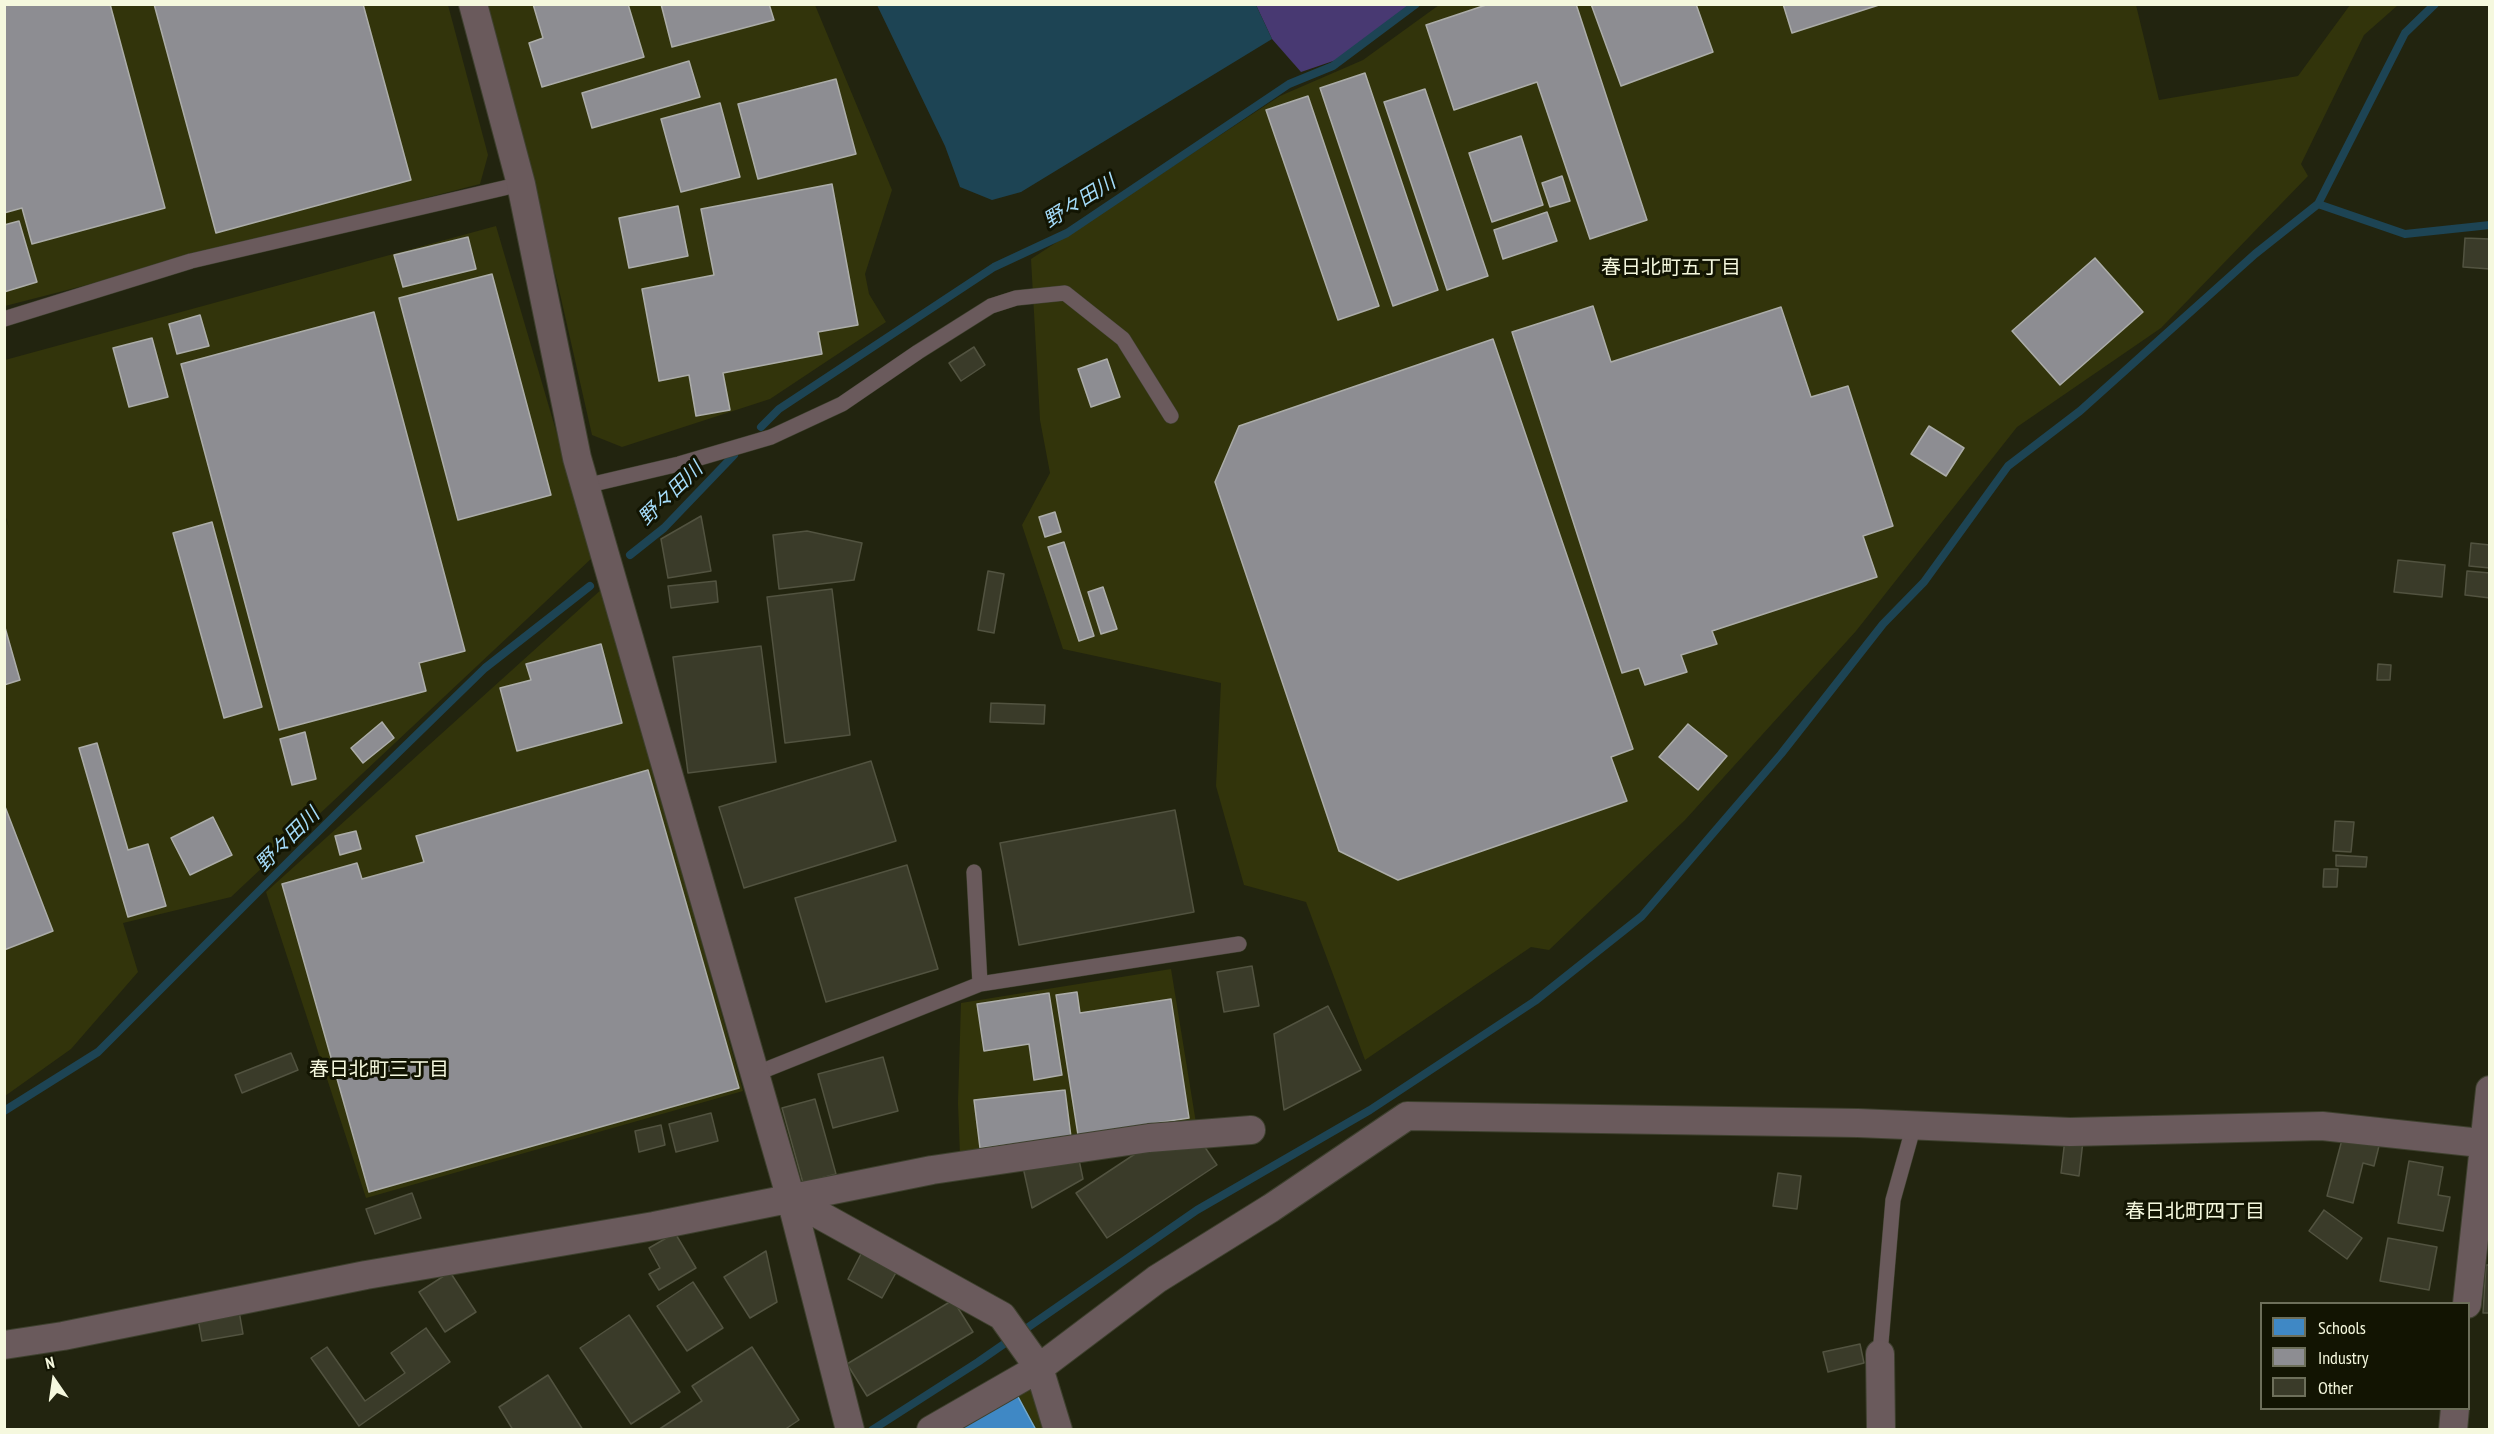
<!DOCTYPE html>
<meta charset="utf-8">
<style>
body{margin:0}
#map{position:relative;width:2494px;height:1434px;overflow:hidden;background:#22240f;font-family:"PT Sans Narrow",sans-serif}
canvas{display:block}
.frame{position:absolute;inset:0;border:6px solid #f5f8de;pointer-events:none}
.legend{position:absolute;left:2260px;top:1302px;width:210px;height:108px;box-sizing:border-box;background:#121402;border:2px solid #6d6f5a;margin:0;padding:8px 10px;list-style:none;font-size:18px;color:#f5f8de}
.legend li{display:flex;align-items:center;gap:12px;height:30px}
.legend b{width:30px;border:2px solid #6d6f5a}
.north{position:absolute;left:24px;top:1350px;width:60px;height:60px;-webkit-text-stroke:4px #121402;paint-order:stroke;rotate:347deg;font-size:16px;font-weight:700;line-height:24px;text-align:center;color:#f5f8de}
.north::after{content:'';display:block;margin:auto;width:21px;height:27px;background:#f5f8de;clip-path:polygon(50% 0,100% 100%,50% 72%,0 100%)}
</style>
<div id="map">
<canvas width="2494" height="1434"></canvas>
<div class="frame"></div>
<ul class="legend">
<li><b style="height:16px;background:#3f88c5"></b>Schools</li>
<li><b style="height:16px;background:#8d8d92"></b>Industry</li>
<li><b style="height:16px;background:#3a3b29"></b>Other</li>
</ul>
<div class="north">N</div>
</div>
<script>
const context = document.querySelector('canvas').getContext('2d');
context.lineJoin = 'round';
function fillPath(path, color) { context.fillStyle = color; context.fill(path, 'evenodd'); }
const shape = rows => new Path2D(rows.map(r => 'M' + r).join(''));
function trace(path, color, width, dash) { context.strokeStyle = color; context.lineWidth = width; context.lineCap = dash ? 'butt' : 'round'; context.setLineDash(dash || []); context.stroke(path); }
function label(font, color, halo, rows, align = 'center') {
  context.font = font + ' "PT Sans Narrow","Noto Sans JP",sans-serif'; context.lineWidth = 6; context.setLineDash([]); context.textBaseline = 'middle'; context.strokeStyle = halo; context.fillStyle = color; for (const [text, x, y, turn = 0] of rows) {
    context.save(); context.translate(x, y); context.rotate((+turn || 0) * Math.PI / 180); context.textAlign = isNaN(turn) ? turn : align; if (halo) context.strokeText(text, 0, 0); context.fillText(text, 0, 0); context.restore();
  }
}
const built = shape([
 [5,5,448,5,488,155,480,184,5,306],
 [483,5,815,5,892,190,865,274,869,294,886,322,770,399,622,447,592,435,558,285],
 [1439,5,2136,5,2159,100,2298,76,2350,5,2398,5,2364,35,2301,164,2308,176,2161,328,2017,427,1856,631,1685,820,1549,950,1531,947,1365,1060,1306,902,1244,885,1216,786,1221,683,1063,649,1022,525,1050,473,1040,420,1031,259,1280,96,1363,60],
 [496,226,593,557,231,897,123,923,138,972,71,1049,5,1096,4,708,7,707,4,707,4,514,10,531,4,511,5,360],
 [603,588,743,1091,366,1198,266,892],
 [1171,969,1196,1123,960,1156,958,1103,961,1003],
 [1030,1386,1046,1430,947,1430]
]);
const green = shape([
 [1256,5,1412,5,1339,59,1301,72,1272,39]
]);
const water = shape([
 [877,5,1256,5,1272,39,1021,192,992,200,960,187,945,146]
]);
const schools = shape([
 [1016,1393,1036,1430,948,1430,1016,1393]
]);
const industry = shape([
 [4,4,110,4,165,208,32,244,22,208,4,213,4,4],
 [154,4,363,4,411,180,216,233,154,4],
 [533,4,628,4,644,57,542,87,529,43,543,38,533,4],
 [661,4,769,4,774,20,672,47,661,4],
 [1489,4,1576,4,1647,220,1590,239,1537,82,1454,110,1426,25,1489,4],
 [1591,4,1696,4,1713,52,1621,86,1591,4],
 [1783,4,1882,4,1792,33,1783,4],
 [689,61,700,97,592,128,582,93,689,61],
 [1365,73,1438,290,1393,306,1320,88,1365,73],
 [836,79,856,154,758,179,738,104,836,79],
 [1425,89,1488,276,1447,290,1384,102,1425,89],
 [1308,96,1379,306,1338,320,1266,110,1308,96],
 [720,103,740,177,681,192,661,119,720,103],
 [1521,136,1543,205,1492,222,1469,153,1521,136],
 [1562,176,1570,201,1550,207,1542,183,1562,176],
 [832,184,858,325,818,332,822,354,723,373,730,410,696,416,689,375,659,381,642,289,714,275,701,209,832,184],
 [678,206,688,256,629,268,619,218,678,206],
 [1547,212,1557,241,1503,259,1494,230,1547,212],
 [19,221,37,282,4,292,4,225,19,221],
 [468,237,476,269,403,287,394,255,468,237],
 [2095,258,2143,312,2060,385,2012,331,2095,258],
 [492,274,551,495,458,520,399,298,492,274],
 [1593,306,1611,362,1781,307,1811,397,1848,386,1893,526,1863,536,1877,577,1712,631,1717,644,1681,655,1687,672,1645,685,1639,668,1622,673,1512,332,1593,306],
 [374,312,465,651,419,663,426,691,279,730,181,364,374,312],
 [200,315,209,346,177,354,169,324,200,315],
 [152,338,168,397,129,407,113,348,152,338],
 [1493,339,1633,749,1611,757,1627,801,1398,880,1339,851,1215,482,1239,426,1493,339],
 [1107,359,1120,397,1091,407,1078,369,1107,359],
 [1929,426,1964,448,1946,476,1911,454,1929,426],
 [1055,512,1061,532,1045,537,1039,517,1055,512],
 [212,522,262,707,224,718,173,533,212,522],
 [1064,542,1094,636,1079,641,1048,547,1064,542],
 [1103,587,1117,629,1101,634,1088,592,1103,587],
 [4,624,20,680,4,685,4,624],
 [601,644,622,723,517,751,500,688,531,680,526,664,601,644],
 [382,722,394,738,363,763,351,748,382,722],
 [1688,724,1727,756,1698,790,1659,757,1688,724],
 [305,732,316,779,292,785,280,739,305,732],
 [97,743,128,850,148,844,166,906,128,917,79,748,97,743],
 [648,770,739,1088,369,1192,282,884,357,863,362,879,424,862,416,836,648,770],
 [4,804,53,931,4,950,4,804],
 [213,817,232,855,190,875,171,838,213,817],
 [356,831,361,849,340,855,335,836,356,831],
 [1077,992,1080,1013,1171,999,1189,1118,1078,1135,1056,995,1077,992],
 [1049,993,1062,1075,1034,1080,1029,1044,984,1051,977,1004,1049,993],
 [1065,1090,1071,1137,980,1148,974,1100,1065,1090]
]);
const stream = shape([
 [2318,204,2405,234,2490,225],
 [761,427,779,409,994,267,1067,233,1289,84,1333,66,1416,4],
 [630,555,664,528,734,455],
 [4,1111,98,1052,365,785,485,668,590,586],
 [872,1430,978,1362,1197,1210,1370,1110,1535,1001,1642,916,1781,754,1883,624,1924,582,2008,466,2080,411,2255,254,2318,204,2405,33,2435,4]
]);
const building = shape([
 [2465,238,2490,239,2490,269,2463,267,2465,238],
 [974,347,985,365,961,381,949,363,974,347],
 [701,516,711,571,668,578,661,539,701,516],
 [807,531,862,543,854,580,779,589,773,535,807,531],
 [2471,543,2490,545,2490,568,2469,566,2471,543],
 [2398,560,2445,565,2442,597,2394,592,2398,560],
 [988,571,1004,574,994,633,978,630,988,571],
 [2467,571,2490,573,2490,598,2465,595,2467,571],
 [716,581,718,602,671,608,668,586,716,581],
 [832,589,850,735,785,743,767,597,832,589],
 [761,646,776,762,688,773,673,657,761,646],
 [2378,664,2391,665,2390,680,2377,680,2378,664],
 [991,703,1045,705,1044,724,990,722,991,703],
 [871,761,896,841,744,888,719,807,871,761],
 [1175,810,1194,912,1019,945,1000,843,1175,810],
 [2335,821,2354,822,2351,852,2333,851,2335,821],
 [2336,855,2367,857,2366,867,2336,866,2336,855],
 [907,865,938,969,826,1002,795,898,907,865],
 [2324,869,2338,869,2337,887,2323,887,2324,869],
 [1252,966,1259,1006,1224,1012,1217,972,1252,966],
 [1328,1006,1361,1070,1284,1110,1274,1034,1328,1006],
 [291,1053,298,1070,242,1093,235,1075,291,1053],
 [883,1057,898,1111,833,1128,818,1074,883,1057],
 [815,1099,836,1174,803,1183,782,1108,815,1099],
 [711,1113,718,1141,676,1152,669,1124,711,1113],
 [661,1125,665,1145,639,1152,635,1131,661,1125],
 [2343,1136,2379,1146,2374,1166,2363,1163,2353,1203,2327,1196,2343,1136],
 [2065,1139,2083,1141,2079,1176,2061,1173,2065,1139],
 [1200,1140,1217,1165,1107,1238,1076,1193,1141,1150,1200,1140],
 [1078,1155,1083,1179,1032,1208,1023,1167,1078,1155],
 [2409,1161,2443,1167,2438,1195,2450,1197,2443,1231,2398,1223,2409,1161],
 [1778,1173,1801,1176,1797,1209,1773,1206,1778,1173],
 [412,1193,421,1218,375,1234,366,1209,412,1193],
 [2324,1210,2362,1238,2347,1259,2309,1231,2324,1210],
 [675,1233,696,1268,659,1290,649,1274,660,1268,649,1248,675,1233],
 [2388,1238,2437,1247,2429,1290,2380,1281,2388,1238],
 [863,1250,898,1269,882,1298,848,1279,863,1250],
 [766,1251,777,1302,750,1318,724,1277,766,1251],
 [2486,1265,2490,1265,2490,1313,2483,1313,2486,1265],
 [450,1272,476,1312,445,1332,419,1292,450,1272],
 [693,1282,723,1328,687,1351,657,1306,693,1282],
 [953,1300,973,1332,867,1396,847,1364,953,1300],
 [239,1311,243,1334,202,1341,198,1319,239,1311],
 [629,1315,680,1392,631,1424,580,1348,629,1315],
 [426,1328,450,1362,359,1426,311,1358,327,1347,365,1401,405,1373,391,1353,426,1328],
 [1860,1344,1864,1363,1828,1372,1823,1352,1860,1344],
 [752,1347,799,1420,784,1430,658,1430,702,1401,692,1386,752,1347],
 [548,1375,583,1430,513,1430,499,1407,548,1375]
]);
const service = shape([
 [4,319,191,261,521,184],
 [585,486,679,464,771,437,842,404,918,352,991,306,1016,298,1065,293,1123,339,1171,416],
 [974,872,980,984],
 [755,1074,980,984,1239,944],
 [1880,1354,1893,1200,1914,1125]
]);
const minor = shape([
 [473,4,521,184,577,458,791,1199,850,1430],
 [791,1199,1002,1316,1039,1368,1058,1430],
 [2467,1304,2490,1090],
 [4,1345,63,1336,366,1275,654,1226,932,1170,1149,1138,1251,1130],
 [1880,1354,1881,1430],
 [931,1430,1039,1368,1157,1279,1271,1208,1407,1116,1858,1123,2070,1132,2322,1126,2490,1144],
 [2453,1430,2455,1408]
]);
const waterNames = [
 ["野々田川",1080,202,-32],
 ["野々田川",671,494,-44],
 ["野々田川",288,840,-45]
];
const neighbourhoodNames = [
 ["春日北町五丁目",1671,268],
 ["春日北町三丁目",379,1070],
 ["春日北町四丁目",2195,1212]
];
fillPath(built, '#32340b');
fillPath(green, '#483972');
fillPath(water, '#1d4454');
fillPath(schools, '#3f88c5');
trace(schools, '#76aacc', 1.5);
fillPath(industry, '#8d8d92');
trace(industry, '#acada9', 1.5);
trace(stream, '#1d4454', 8);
fillPath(building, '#3a3b29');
trace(building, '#525340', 1.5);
trace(service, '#3e402e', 16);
trace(minor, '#3e402e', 30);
trace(service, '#6a5a5c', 15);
trace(minor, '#6a5a5c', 28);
label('italic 20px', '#a4dbf9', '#121402', waterNames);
label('20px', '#f5f8de', '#121402', neighbourhoodNames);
</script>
